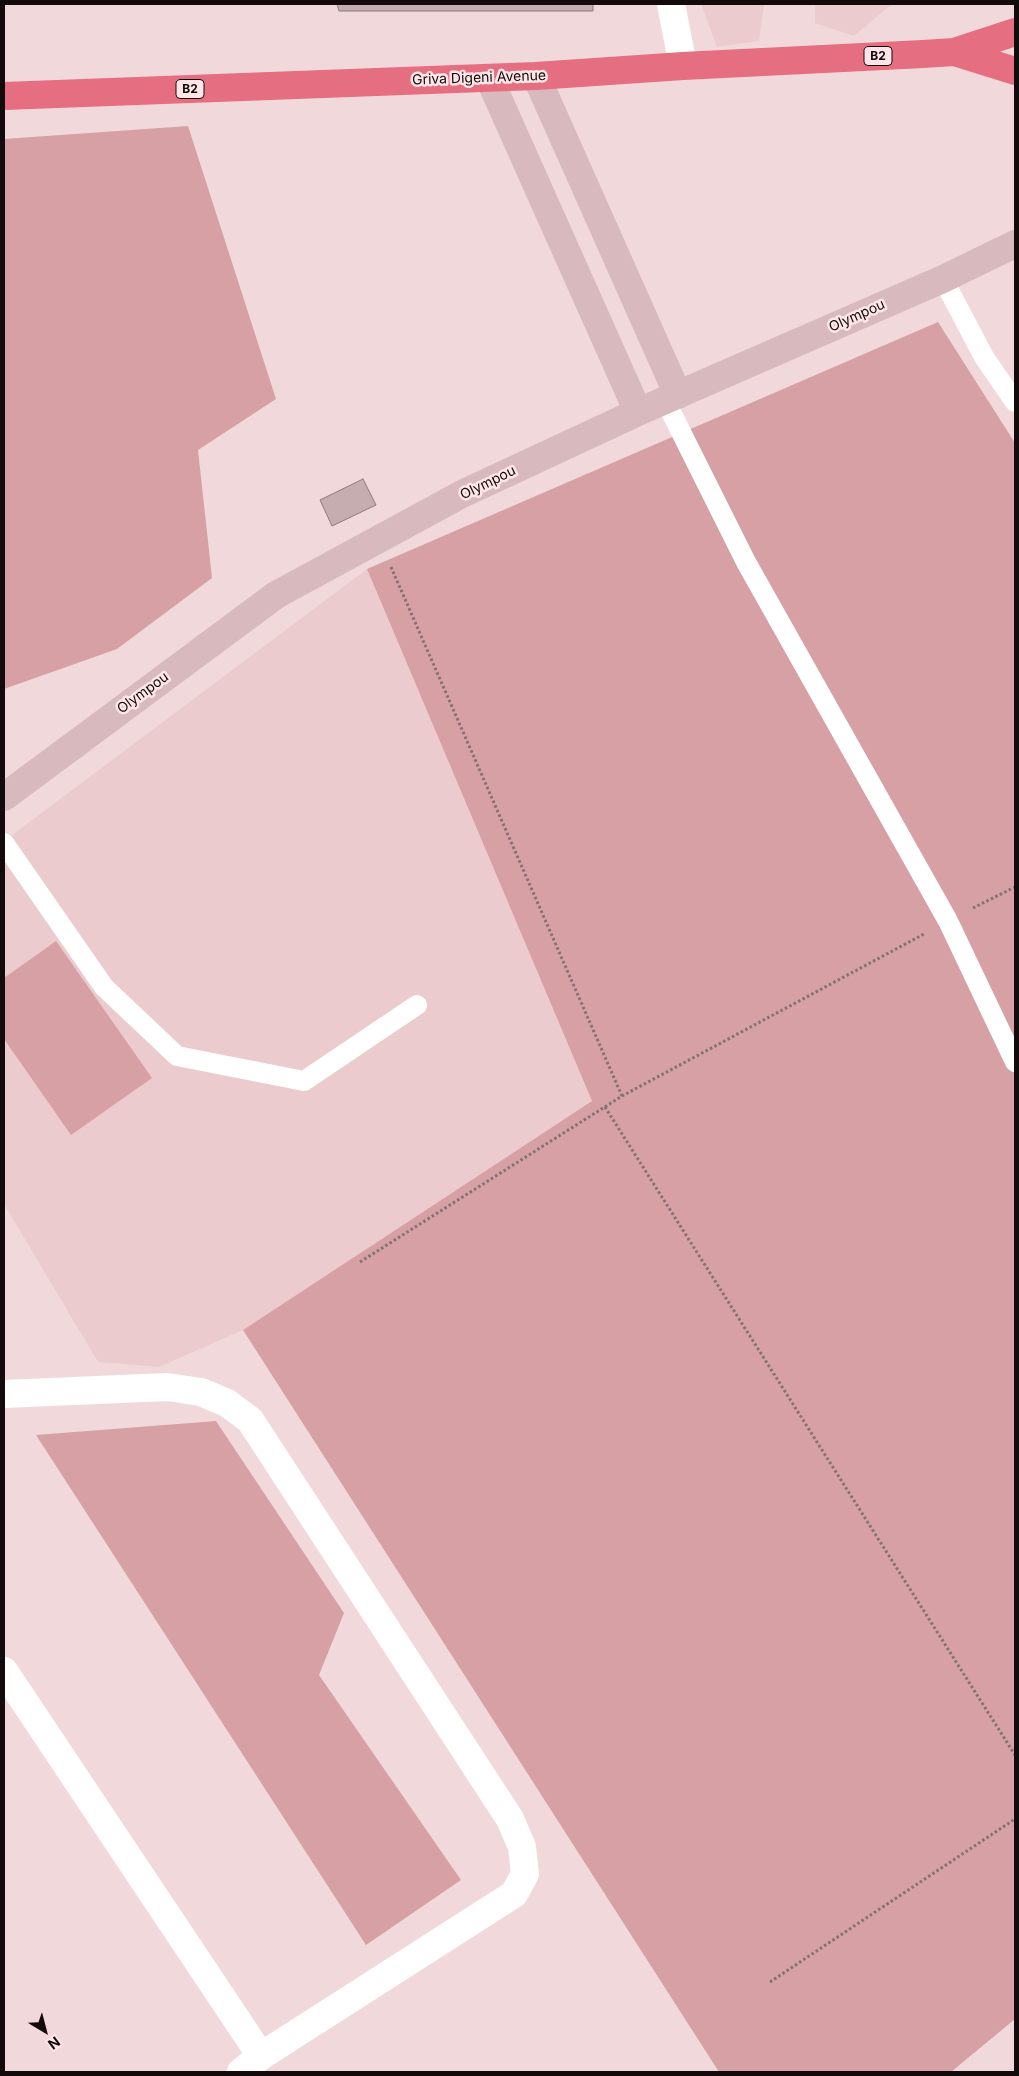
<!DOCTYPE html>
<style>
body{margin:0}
#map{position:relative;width:1019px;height:2076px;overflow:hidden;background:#f1d9db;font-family:Inter,sans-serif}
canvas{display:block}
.frame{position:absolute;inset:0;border:5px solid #120a0b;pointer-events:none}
.north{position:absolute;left:20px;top:2006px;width:50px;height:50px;-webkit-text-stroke:4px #fee6e8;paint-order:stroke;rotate:143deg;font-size:14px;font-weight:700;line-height:20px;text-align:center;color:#120a0b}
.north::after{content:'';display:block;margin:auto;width:18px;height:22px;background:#120a0b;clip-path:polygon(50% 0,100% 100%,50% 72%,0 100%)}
</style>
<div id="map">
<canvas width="1019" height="2076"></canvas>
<div class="frame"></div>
<div class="north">N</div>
</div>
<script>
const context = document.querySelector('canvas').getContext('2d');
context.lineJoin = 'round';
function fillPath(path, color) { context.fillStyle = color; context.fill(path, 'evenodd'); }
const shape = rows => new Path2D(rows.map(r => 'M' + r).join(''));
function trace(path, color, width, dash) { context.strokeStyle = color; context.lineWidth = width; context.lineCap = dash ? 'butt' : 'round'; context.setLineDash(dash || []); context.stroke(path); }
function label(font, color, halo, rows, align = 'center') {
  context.font = font + ' Inter,sans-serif'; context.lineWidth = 5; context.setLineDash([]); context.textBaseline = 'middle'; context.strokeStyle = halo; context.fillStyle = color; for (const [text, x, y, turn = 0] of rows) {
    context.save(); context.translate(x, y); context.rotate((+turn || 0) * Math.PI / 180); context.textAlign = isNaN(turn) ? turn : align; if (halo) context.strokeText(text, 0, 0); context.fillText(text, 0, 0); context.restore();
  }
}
const built = shape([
 [701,4,764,4,759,41,717,47],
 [815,4,892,4,854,36,815,23],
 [367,569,592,1101,243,1330,159,1367,98,1362,4,1204,4,841]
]);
const green = shape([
 [188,126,276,399,198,450,212,578,117,649,4,689,4,139],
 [938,322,1015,443,1015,2019,951,2072,719,2072,243,1330,592,1101,367,569],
 [56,941,152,1078,71,1135,4,1039,4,978],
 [216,1421,344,1613,319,1675,461,1880,366,1945,36,1435]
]);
const building = shape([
 [337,4,593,4,593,11,339,11,337,4],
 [363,479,376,505,332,526,320,500,363,479]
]);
const path = shape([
 [391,567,622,1096],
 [973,908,1015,887],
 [605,1107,1015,1755],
 [360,1262,622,1096,924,934],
 [770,1982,1015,1819]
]);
const lane = shape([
 [943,279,984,357,1015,402],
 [665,400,746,562,948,921,1015,1062],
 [4,843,104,987,177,1056,304,1081,417,1005]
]);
const street = shape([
 [671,4,683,66],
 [4,1394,167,1387,201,1392,227,1403,250,1420,510,1819,522,1847,525,1874,514,1894,261,2056,241,2072],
 [4,1671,261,2056]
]);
const secondary = shape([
 [536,76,678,395],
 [489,78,638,412],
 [4,797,276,595,462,494,638,412,943,279,1015,244]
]);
const highway = shape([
 [954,52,1015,71],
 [4,96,536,76,683,66,923,54,954,52,1015,32]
]);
const shields = [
 [878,56,28],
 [190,89,28]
];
const shieldNames = [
 ["B2",878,56],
 ["B2",190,89]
];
const streetNames = [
 ["Griva Digeni Avenue",479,78,-2],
 ["Olympou",857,316,-24],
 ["Olympou",488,483,-26],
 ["Olympou",143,693,-36]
];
fillPath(built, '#eccbce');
fillPath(green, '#d6a0a5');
fillPath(building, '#c6aeb0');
trace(building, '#907a7c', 1);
trace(path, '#827274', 3, [2.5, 2.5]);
trace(lane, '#fff', 20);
trace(street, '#fff', 28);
trace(secondary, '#d8b9be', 28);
trace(highway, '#e56e81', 28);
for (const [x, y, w] of shields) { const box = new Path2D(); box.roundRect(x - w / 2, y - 9.5, w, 19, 4); context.fillStyle = '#fee6e8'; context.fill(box); trace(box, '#120a0b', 1); }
label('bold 12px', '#120a0b', null, shieldNames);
label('14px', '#120a0b', '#fee6e8', streetNames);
</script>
